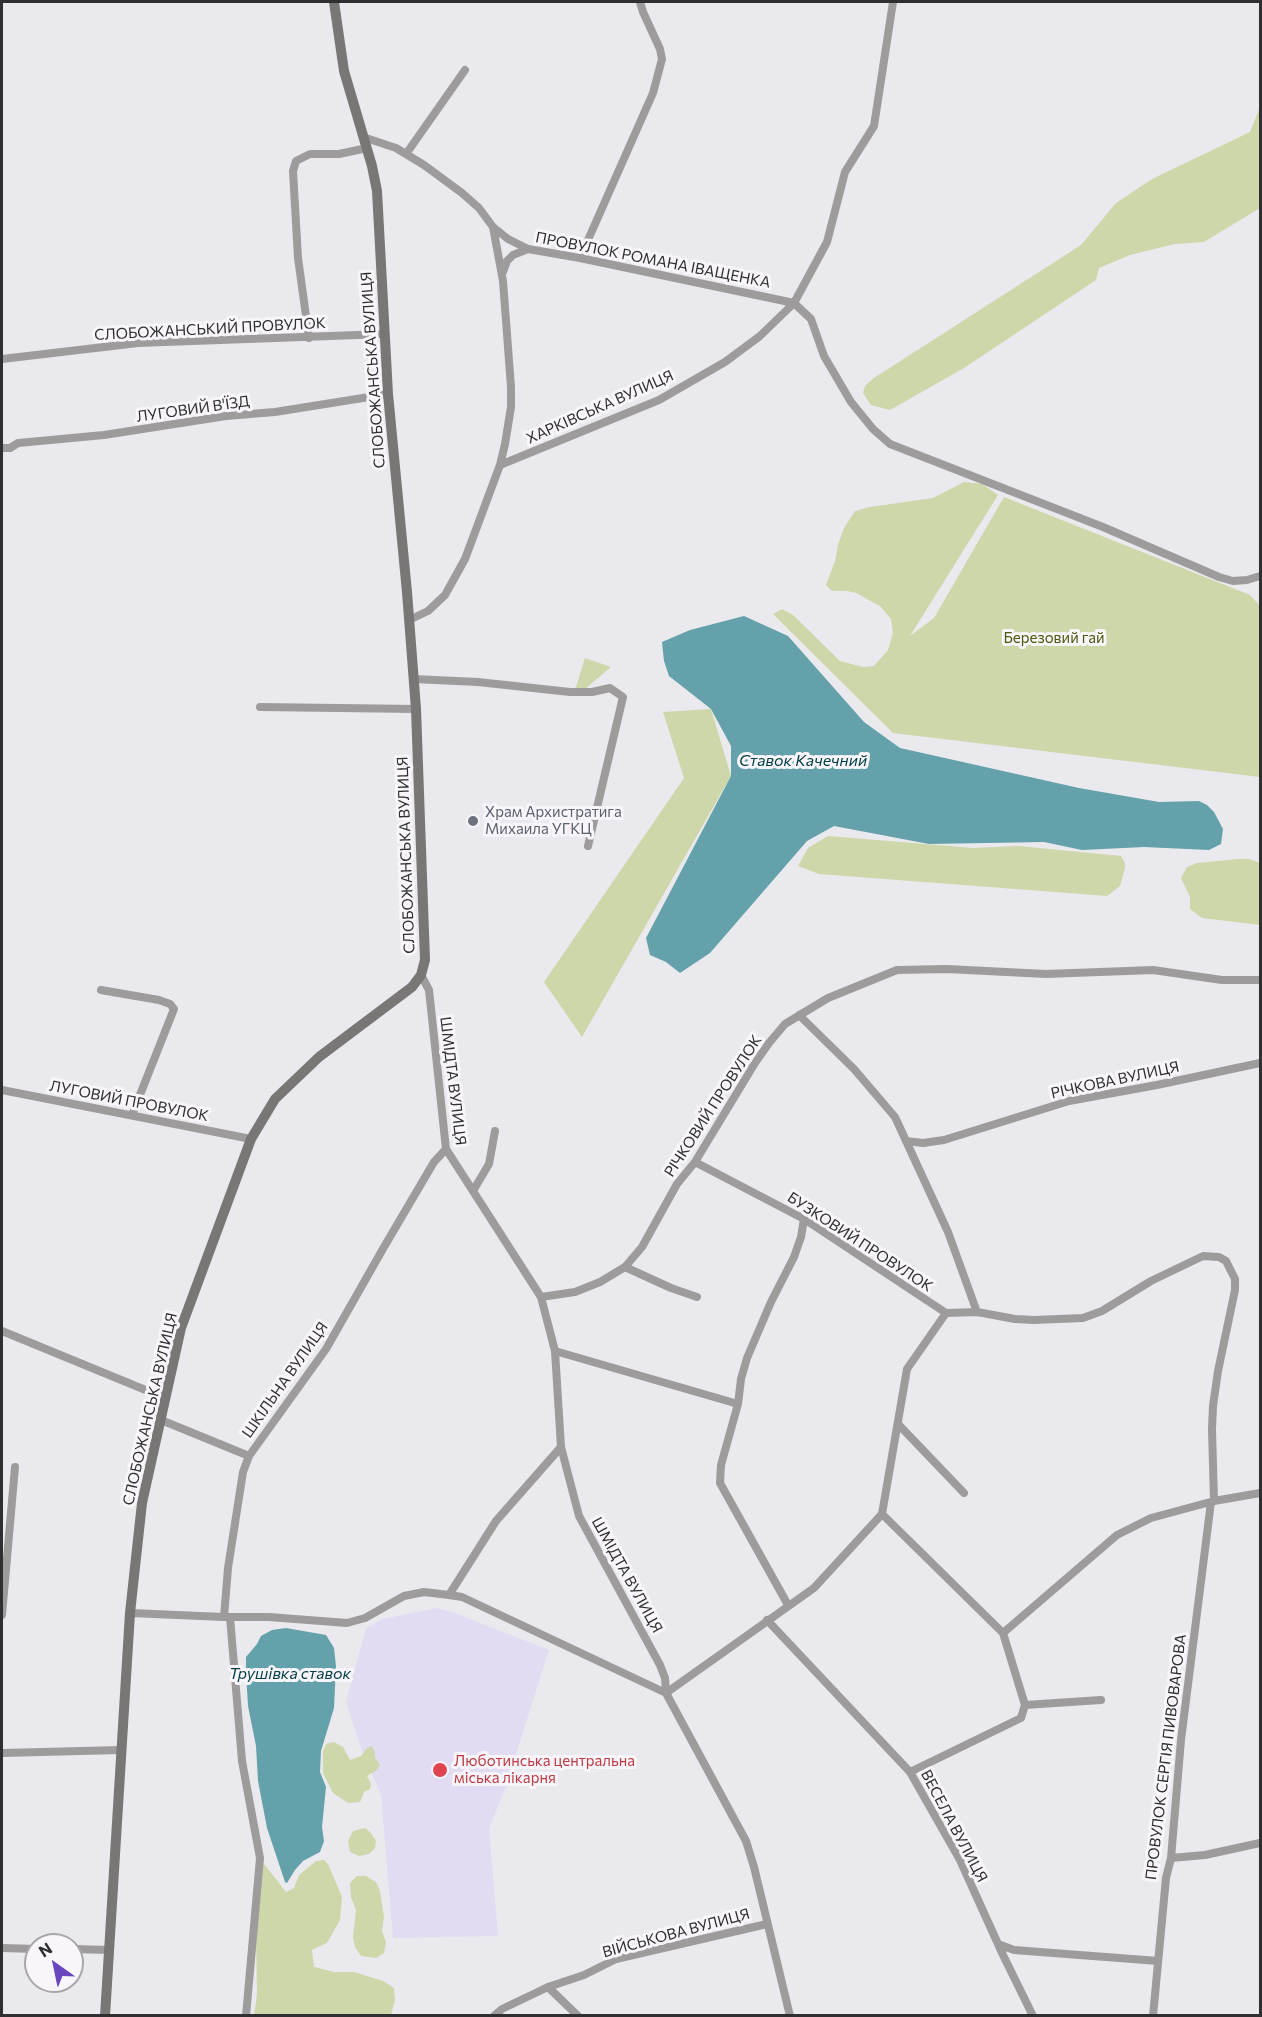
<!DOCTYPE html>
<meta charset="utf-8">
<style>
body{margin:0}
#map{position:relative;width:1262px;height:2017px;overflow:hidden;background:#eae9ed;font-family:Commissioner,sans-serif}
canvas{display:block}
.frame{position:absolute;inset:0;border:3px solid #2f2e30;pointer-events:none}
.north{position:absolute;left:24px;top:1933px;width:60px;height:60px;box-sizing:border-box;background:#f8f6fb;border:2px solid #a8a6aa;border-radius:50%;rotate:327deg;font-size:16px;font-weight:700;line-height:24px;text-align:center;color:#2f2e30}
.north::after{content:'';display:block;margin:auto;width:21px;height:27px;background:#6a46bf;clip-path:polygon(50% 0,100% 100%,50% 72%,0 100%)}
</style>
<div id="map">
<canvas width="1262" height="2017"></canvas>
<div class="frame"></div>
<div class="north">N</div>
</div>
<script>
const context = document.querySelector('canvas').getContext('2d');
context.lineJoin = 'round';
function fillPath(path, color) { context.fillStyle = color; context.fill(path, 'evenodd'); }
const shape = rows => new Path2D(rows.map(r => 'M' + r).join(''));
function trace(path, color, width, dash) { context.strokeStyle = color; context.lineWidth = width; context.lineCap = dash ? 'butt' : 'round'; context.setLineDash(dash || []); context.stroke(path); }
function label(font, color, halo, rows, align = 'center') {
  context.font = font + ' Commissioner,sans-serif'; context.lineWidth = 6; context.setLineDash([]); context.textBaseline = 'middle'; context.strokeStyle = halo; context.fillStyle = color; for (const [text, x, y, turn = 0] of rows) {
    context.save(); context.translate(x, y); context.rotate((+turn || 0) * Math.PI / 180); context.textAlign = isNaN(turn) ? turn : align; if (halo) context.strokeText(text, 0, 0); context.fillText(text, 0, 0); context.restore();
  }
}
const medical = shape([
 [436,1608,455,1613,549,1650,504,1792,489,1828,498,1936,393,1938,381,1795,361,1748,346,1702,366,1628,383,1619]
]);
const green = shape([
 [1260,107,1260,208,1204,242,1175,244,1130,255,1099,268,1096,280,964,368,890,410,871,405,863,393,865,386,874,378,1081,245,1116,203,1152,179,1250,132],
 [964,482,982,484,998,495,910,636,934,618,1004,497,1235,589,1250,595,1260,606,1260,777,893,733,773,614,782,609,793,615,840,661,863,667,874,666,888,650,893,633,891,619,880,606,856,593,847,591,832,591,826,585,835,561,838,545,844,528,855,511,870,507,933,498],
 [585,658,611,667,585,689,575,690],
 [711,709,731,776,582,1037,544,982,684,778,663,712],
 [828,836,973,848,1019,846,1121,856,1125,863,1125,868,1120,886,1107,896,819,874,798,866,808,848],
 [1237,859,1249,859,1260,863,1260,925,1202,918,1190,909,1190,897,1181,878,1187,867,1197,863],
 [334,1742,343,1747,350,1760,361,1756,367,1748,372,1746,375,1752,375,1758,380,1765,377,1770,367,1776,371,1784,370,1789,364,1792,360,1802,348,1803,333,1793,323,1773,323,1751,326,1744],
 [365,1828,371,1833,376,1841,375,1848,369,1854,359,1856,350,1852,348,1841,353,1831],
 [324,1860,328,1864,342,1897,340,1920,327,1943,312,1950,314,1967,334,1972,354,1972,383,1981,394,1988,395,2000,391,2015,254,2016,257,1994,255,1866,264,1864,286,1892,294,1888,299,1875,316,1861],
 [357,1876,366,1876,376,1882,380,1891,384,1917,382,1931,386,1942,384,1953,376,1958,361,1956,355,1947,353,1937,356,1910,351,1897,350,1883]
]);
const water = shape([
 [744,616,788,636,864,722,900,748,1079,788,1159,802,1199,801,1207,805,1214,812,1223,829,1221,844,1209,850,1144,847,1082,850,1044,842,929,844,834,826,807,841,710,953,680,973,666,962,650,955,646,938,731,776,731,746,711,709,669,676,664,661,662,642,690,630],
 [286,1628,326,1635,334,1648,336,1666,334,1708,321,1751,320,1772,326,1787,322,1827,324,1841,320,1852,303,1861,295,1870,287,1883,285,1882,267,1828,258,1781,256,1746,248,1706,246,1672,246,1657,257,1644,261,1636,272,1630]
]);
const street = shape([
 [363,137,396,148,424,165,462,193,479,208,493,227,508,239,528,249,580,258,794,303,811,319,824,356,851,402,873,429,890,444,1103,527,1219,577,1233,581,1247,580,1260,576],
 [406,154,465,70],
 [580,258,653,93,662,59,660,49,643,12,640,2],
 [503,272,507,261,513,255,528,249],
 [309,338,298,258,293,171,296,161,310,154,339,154,367,148],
 [2,359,138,343,385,334],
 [2,448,10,448,18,443,29,442,104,435,226,416,275,412,388,394],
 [500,465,659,400,725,362,760,336,794,303,827,242,845,172,874,126,893,2],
 [409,620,428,611,445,595,465,559,500,465,505,444,511,407,511,387,503,281,493,227],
 [413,679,478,682,570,692,592,692,610,688,623,697,588,846],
 [260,707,416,709],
 [421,975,429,990,446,1149,541,1297,555,1351,561,1447,579,1516,660,1665,665,1678,666,1693,746,1841,754,1867,790,2016],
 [101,990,159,1000,170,1004,174,1009,132,1115],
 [799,1015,854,1069,895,1117,948,1232,977,1312],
 [2,1090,251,1139],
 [906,1141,923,1143,944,1140,1069,1101,1157,1085,1260,1063],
 [695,1162,804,1219,946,1313],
 [473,1191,489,1164,495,1131],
 [625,1267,671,1288,697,1297],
 [541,1297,575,1292,600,1282,625,1267,642,1247,677,1184,695,1162,755,1063,769,1043,785,1024,828,998,897,970,947,969,1046,974,1153,970,1222,980,1260,980],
 [2,1331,165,1398],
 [555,1351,738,1404],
 [161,1420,249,1456],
 [898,1424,964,1493],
 [882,1514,1003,1633,1025,1705,1021,1718,910,1772],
 [449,1595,496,1521,561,1447],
 [788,1605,720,1483,721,1465,738,1404,741,1379,747,1358,771,1302,794,1257,801,1237,804,1219],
 [130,1613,224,1617,269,1617,347,1623,365,1618,404,1596,424,1592,449,1595,462,1597,666,1693],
 [2,1615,15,1467],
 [224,1617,228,1568,243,1472,249,1456,326,1349,384,1247,434,1162,446,1149],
 [230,1617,242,1761,260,1858,246,2016],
 [767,1620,910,1772,960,1860,1003,1955,1033,2016],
 [1003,1633,1117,1535,1151,1518,1214,1501,1260,1493],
 [666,1693,814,1588,882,1514,907,1369,946,1313,977,1312,1015,1319,1034,1320,1083,1318,1102,1311,1151,1281,1203,1256,1219,1257,1226,1261,1235,1279,1235,1290,1218,1371,1213,1406,1212,1429,1214,1501],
 [1025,1705,1101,1700],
 [2,1753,121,1750],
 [1171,1858,1205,1855,1260,1843],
 [998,1944,1014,1950,1158,1961],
 [2,1948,36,1949],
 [72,1949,109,1950],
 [548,1987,578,2016],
 [494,2016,502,2009,548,1987,584,1975,616,1959,767,1924],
 [1153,2016,1166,1878,1171,1858,1181,1740,1211,1502]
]);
const secondary = shape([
 [105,2016,130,1613,142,1503,181,1328,251,1139,275,1099,319,1057,412,987,421,975,425,960,416,709,407,592,388,394,377,191,372,166,344,71,334,2]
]);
const markers = [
 [473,821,6,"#6b7280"],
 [440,1770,8,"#e0444e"]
];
const streetNames = [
 ["ПРОВУЛОК РОМАНА ІВАЩЕНКА",653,260,11],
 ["СЛОБОЖАНСЬКИЙ ПРОВУЛОК",210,329,-3],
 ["СЛОБОЖАНСЬКА ВУЛИЦЯ",373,370,-94],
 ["ХАРКІВСЬКА ВУЛИЦЯ",600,407,-24],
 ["ЛУГОВИЙ В'ЇЗД",193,409,-8],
 ["СЛОБОЖАНСЬКА ВУЛИЦЯ",406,855,-92],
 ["РІЧКОВА ВУЛИЦЯ",1115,1080,-12],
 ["ШМІДТА ВУЛИЦЯ",453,1081,83],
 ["ЛУГОВИЙ ПРОВУЛОК",129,1101,11],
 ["РІЧКОВИЙ ПРОВУЛОК",713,1106,-57],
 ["БУЗКОВИЙ ПРОВУЛОК",860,1242,33],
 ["ШКІЛЬНА ВУЛИЦЯ",285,1380,-55],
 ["СЛОБОЖАНСЬКА ВУЛИЦЯ",150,1409,-77],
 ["ШМІДТА ВУЛИЦЯ",627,1575,61],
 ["ПРОВУЛОК СЕРГІЯ ПИВОВАРОВА",1166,1757,-83],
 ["ВЕСЕЛА ВУЛИЦЯ",954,1826,62],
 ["ВІЙСЬКОВА ВУЛИЦЯ",676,1933,-15]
];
const parkNames = [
 ["Березовий гай",1054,638]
];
const worshipNames = [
 ["Храм Архистратига",485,812],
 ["Михаила УГКЦ",485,829]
];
const healthNames = [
 ["Люботинська центральна",454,1761],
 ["міська лікарня",454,1778]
];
const waterNames = [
 ["Ставок Качечний",803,761],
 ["Трушівка ставок",290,1674]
];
fillPath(medical, '#e2dcf2');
fillPath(green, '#ced7aa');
fillPath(water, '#64a1aa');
trace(street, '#9e9b9c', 8);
trace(secondary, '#797676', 10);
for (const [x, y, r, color] of markers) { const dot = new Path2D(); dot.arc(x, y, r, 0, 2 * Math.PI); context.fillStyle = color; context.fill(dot); trace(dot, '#f8f6fb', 2); }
label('15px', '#2f2e30', '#f8f6fb', streetNames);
label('15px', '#4e570c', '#f8f6fb', parkNames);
label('15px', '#5b616d', '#f8f6fb', worshipNames, 'left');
label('15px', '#be3a42', '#f8f6fb', healthNames, 'left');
label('italic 16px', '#003c43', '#f8f6fb', waterNames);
</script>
